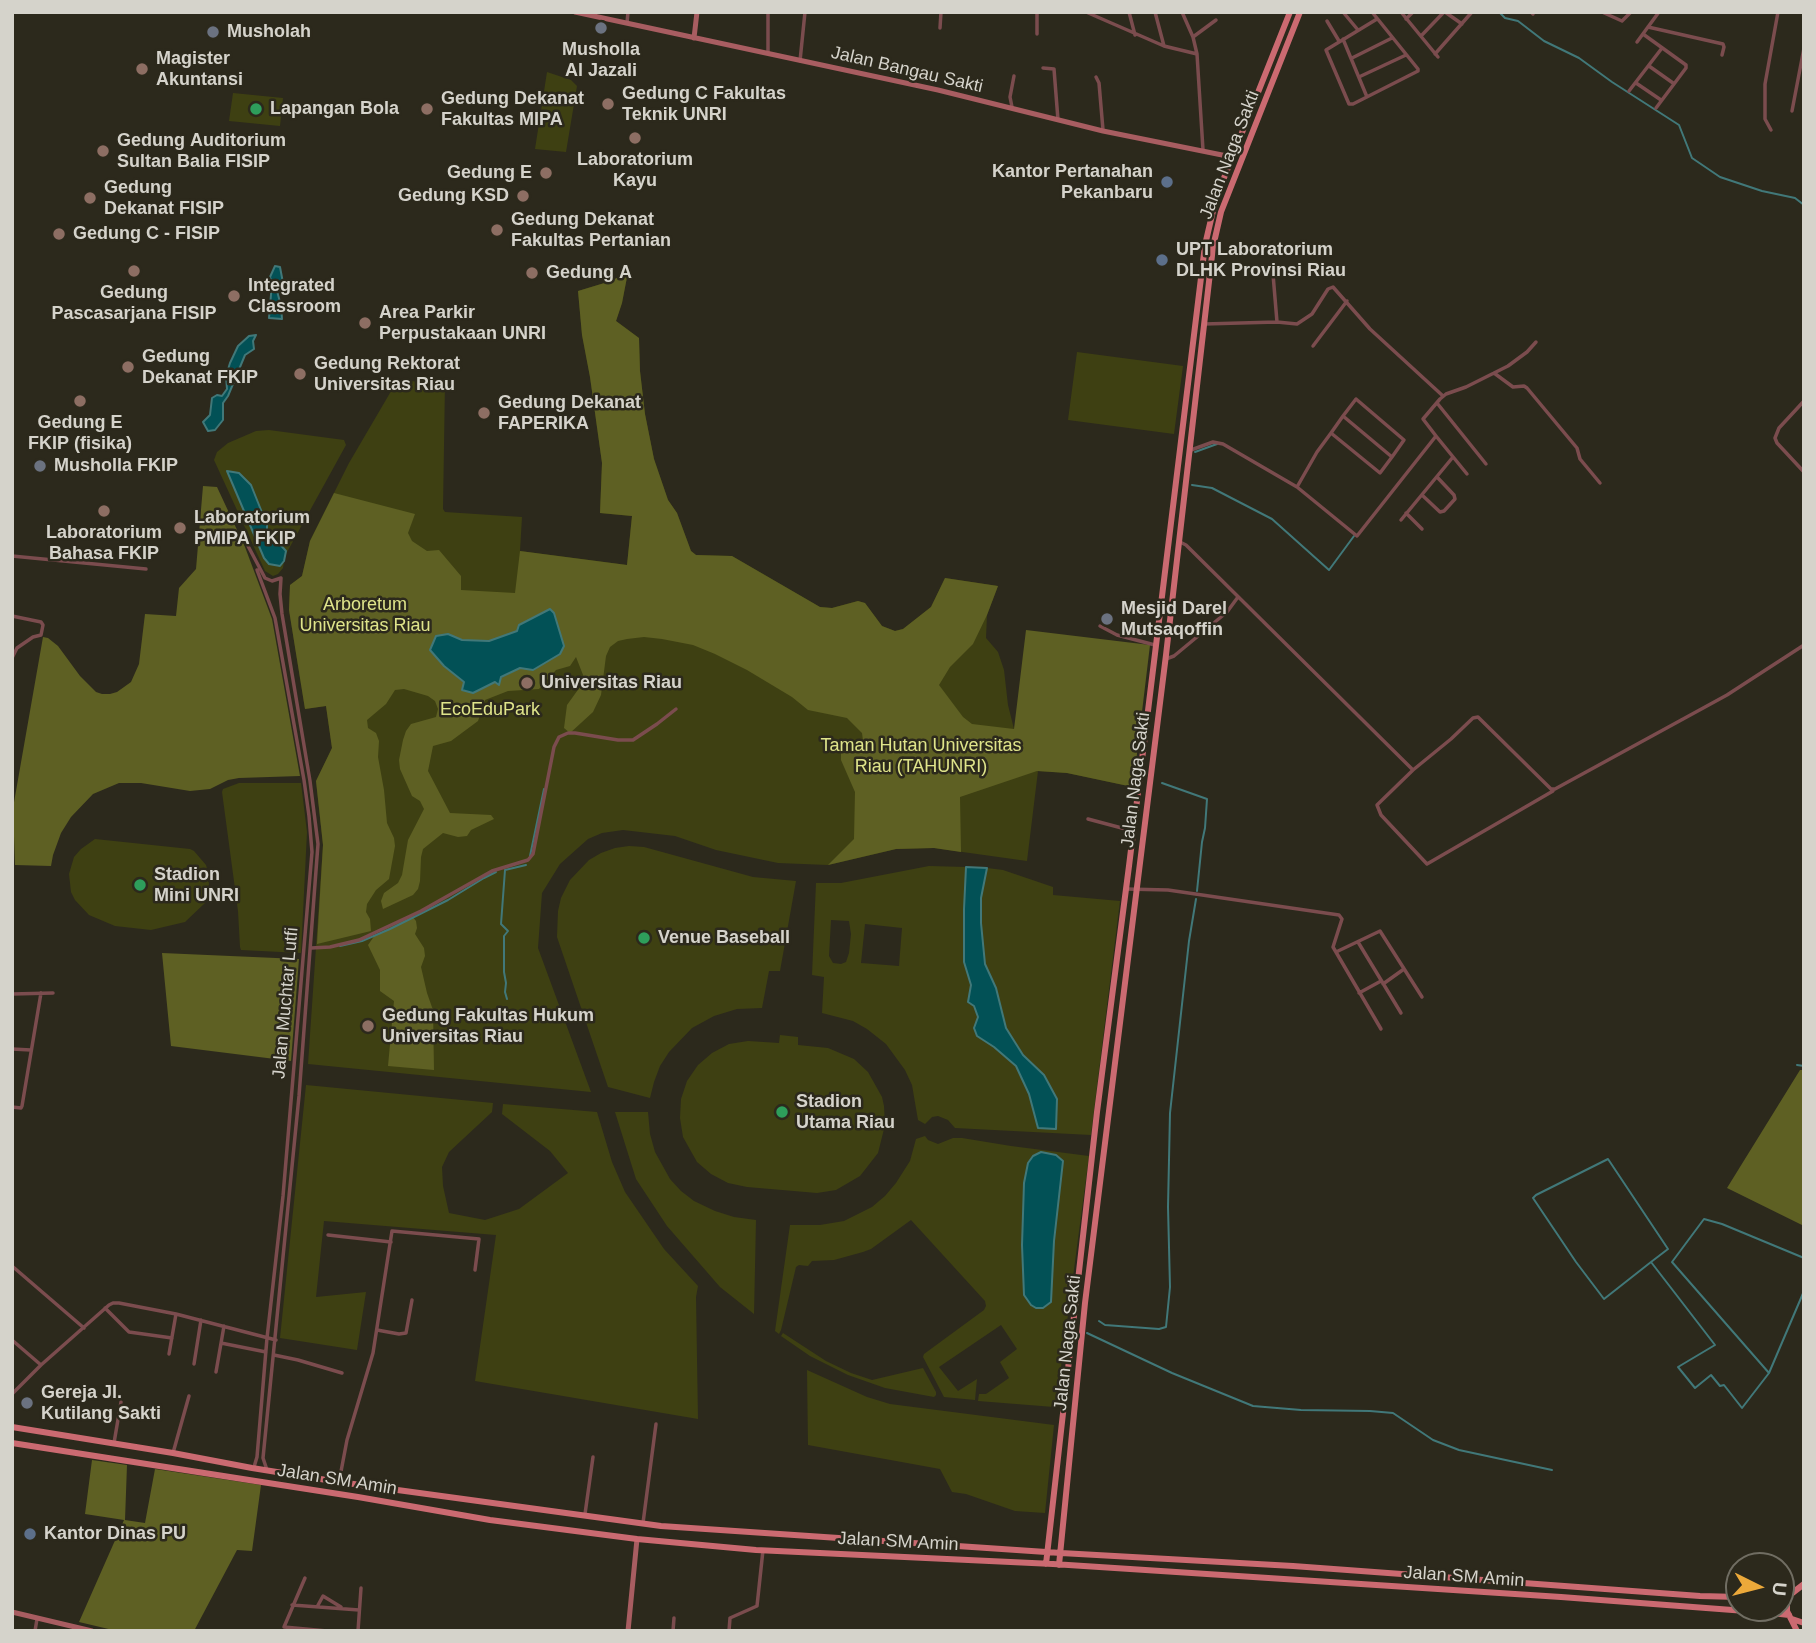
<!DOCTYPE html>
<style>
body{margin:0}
#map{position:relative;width:1816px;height:1643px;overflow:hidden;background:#2c291c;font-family:Helvetica,sans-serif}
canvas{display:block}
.frame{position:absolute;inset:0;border:14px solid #d5d3cb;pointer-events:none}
.north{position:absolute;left:1725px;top:1552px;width:70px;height:70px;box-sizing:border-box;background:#2c291c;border:2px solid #706d62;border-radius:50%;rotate:96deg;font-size:19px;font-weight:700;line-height:28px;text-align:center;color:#d5d3cb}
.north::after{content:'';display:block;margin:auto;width:24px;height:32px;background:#eca93a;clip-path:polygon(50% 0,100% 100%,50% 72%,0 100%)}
</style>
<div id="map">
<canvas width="1816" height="1643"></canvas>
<div class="frame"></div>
<div class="north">U</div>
</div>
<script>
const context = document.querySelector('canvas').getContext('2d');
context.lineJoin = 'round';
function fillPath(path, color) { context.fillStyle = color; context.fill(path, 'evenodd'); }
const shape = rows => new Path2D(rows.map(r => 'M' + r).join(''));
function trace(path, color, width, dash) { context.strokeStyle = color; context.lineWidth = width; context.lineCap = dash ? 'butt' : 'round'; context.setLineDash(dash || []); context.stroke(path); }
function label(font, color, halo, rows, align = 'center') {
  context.font = font + ' Helvetica,sans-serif'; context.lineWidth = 5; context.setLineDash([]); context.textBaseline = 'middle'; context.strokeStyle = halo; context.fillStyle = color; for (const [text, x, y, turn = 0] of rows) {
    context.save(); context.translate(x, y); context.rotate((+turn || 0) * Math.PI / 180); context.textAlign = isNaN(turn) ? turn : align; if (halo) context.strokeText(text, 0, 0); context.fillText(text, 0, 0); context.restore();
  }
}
const green = shape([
 [547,72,571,80,577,86,566,152,535,149],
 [233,93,283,98,280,126,229,121],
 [628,272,622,303,616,321,639,338,640,371,645,414,654,459,668,500,677,513,691,551,696,555,732,556,820,607,832,608,858,601,865,603,882,626,895,631,903,629,931,607,945,578,998,586,987,615,986,638,998,652,1004,670,1008,705,1014,729,1133,787,1067,773,1038,771,1027,861,934,848,896,849,828,865,778,863,716,850,675,836,623,830,602,833,588,839,560,864,542,893,538,948,591,1092,308,1064,323,845,316,781,332,748,326,706,305,709,289,610,290,585,302,576,310,541,349,463,397,381,445,382,443,509,445,512,522,517,520,551,627,565,632,516,600,513,602,463,590,377,582,335,578,291,611,281],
 [1077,352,1183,366,1174,434,1068,420],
 [269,430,344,440,346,445,286,554,285,550,267,530,267,525,251,485,239,473,228,471,264,558,279,566,284,561,283,568,278,574,273,576,265,571,214,460,217,452,228,443,256,431],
 [239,783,301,783,307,832,301,953,241,950,240,947,238,911,222,792,223,789],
 [95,839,190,849,194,851,206,865,208,872,209,884,205,903,185,922,151,930,115,926,89,915,75,900,71,892,69,874,74,857,81,849],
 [629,846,644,847,753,877,796,881,780,971,769,971,762,1008,737,1009,714,1016,692,1028,669,1052,660,1066,654,1082,650,1098,608,1087,557,937,558,911,561,898,570,880,589,860,601,853,615,848],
 [929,866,966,867,964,909,964,962,971,985,968,1002,974,1006,978,1017,977,1036,994,1047,1016,1066,1029,1094,1038,1127,1056,1129,1057,1099,1044,1075,1023,1055,1006,1028,996,988,985,964,981,923,981,898,987,868,1003,870,1053,887,1053,895,1120,901,1091,1135,955,1128,948,1120,938,1116,932,1117,925,1124,918,1120,912,1085,905,1070,886,1044,867,1029,853,1021,822,1013,824,977,812,975,816,883,841,883],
 [831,920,849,921,851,934,849,953,846,962,841,964,833,963,829,956],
 [865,924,902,928,899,966,861,963],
 [780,1035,798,1037,798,1045,828,1048,854,1059,868,1072,882,1097,884,1106,885,1125,878,1153,860,1176,836,1190,817,1193,747,1187,728,1183,711,1174,697,1162,683,1137,680,1118,681,1099,687,1081,698,1065,712,1053,729,1044,748,1041,779,1043],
 [306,1085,493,1103,492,1112,449,1152,442,1167,443,1186,449,1213,485,1220,519,1209,568,1173,550,1151,502,1114,503,1104,597,1112,612,1162,625,1192,664,1249,698,1286,696,1297,698,1419,475,1381,496,1235,324,1221,316,1297,366,1292,357,1350,280,1338],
 [615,1112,648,1112,650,1134,655,1152,670,1179,681,1191,694,1201,715,1211,734,1217,756,1220,754,1314,720,1287,667,1226,636,1179],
 [925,1136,928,1140,938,1144,953,1138,962,1138,1011,1146,1089,1156,1056,1405,1054,1407,978,1401,979,1394,986,1394,1009,1378,1000,1362,1017,1349,1001,1325,939,1367,958,1391,977,1379,975,1400,944,1397,923,1357,924,1354,984,1310,986,1306,985,1301,911,1220,871,1249,863,1252,834,1260,812,1261,808,1266,799,1265,796,1267,781,1330,779,1334,775,1331,790,1225,820,1225,844,1221,872,1207,885,1196,896,1183,910,1161,916,1139],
 [1033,1156,1054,1241,1051,1302,1024,1295,1022,1245,1024,1183,1028,1163],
 [783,1333,826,1361,851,1373,872,1380,923,1368,936,1392,936,1395,934,1397,885,1388,848,1375,810,1356,781,1336],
 [807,1370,867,1397,890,1404,1054,1425,1045,1513,1015,1511,966,1494,952,1492,940,1469,808,1445]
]);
const forest = shape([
 [628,272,622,303,616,321,639,338,640,371,645,414,654,459,668,500,677,513,691,551,696,555,732,556,820,607,832,608,858,601,865,603,882,626,895,631,903,629,931,607,945,578,998,586,987,615,973,644,950,667,939,685,963,717,972,724,1014,729,1026,630,1150,645,1133,787,1067,773,1037,771,960,797,961,852,934,848,896,849,828,865,854,839,855,792,841,760,841,750,857,750,864,748,862,733,847,718,808,710,792,697,747,670,715,654,693,645,662,639,644,637,627,639,618,641,610,647,606,656,601,695,593,712,570,733,564,728,567,705,585,680,576,657,570,666,556,670,539,689,508,691,485,700,478,721,451,741,433,746,428,771,450,813,491,815,494,819,471,830,467,836,458,837,443,833,423,849,421,857,420,881,418,889,413,895,383,909,381,901,384,893,398,883,402,875,408,840,424,809,420,801,412,796,400,769,399,760,403,740,406,731,411,724,436,717,438,709,435,701,428,696,404,689,395,690,386,704,367,720,368,728,376,733,379,741,378,757,384,790,387,823,394,838,395,846,389,879,376,890,367,904,366,912,370,919,371,931,317,944,323,845,316,781,332,748,326,706,305,709,289,610,290,585,302,576,310,541,334,493,415,514,408,533,412,541,427,551,439,550,461,576,461,590,515,593,520,551,627,565,632,516,600,513,602,463,590,377,582,335,578,291,611,281],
 [533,619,560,654,533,670,520,668,501,678,464,683,444,666,448,634,462,640,489,641,517,631,519,625],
 [203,486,217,487,245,547,272,619,300,776,239,778,228,780,210,789,190,791,141,783,119,783,93,794,71,817,61,833,53,855,51,866,15,865,13,808,43,637,48,638,58,646,80,676,96,692,102,694,110,694,117,692,131,682,139,664,145,614,176,616,179,588,196,569],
 [412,916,416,921,417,928,415,934,424,948,425,956,421,967,427,993,433,1010,434,1070,388,1066,394,1001,380,991,380,970,368,945,375,935],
 [162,953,299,959,291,1061,171,1046],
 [1800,1070,1804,1070,1804,1226,1727,1188],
 [92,1460,127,1465,125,1520,145,1523,155,1469,261,1485,252,1551,237,1550,194,1631,117,1631,79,1622,124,1520,85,1514]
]);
const water = shape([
 [275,266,280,267,283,283,276,287,281,306,282,319,269,318,272,283,270,277,275,266],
 [256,335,253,341,254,349,245,355,228,396,223,403,223,420,215,430,208,431,203,422,210,415,212,398,217,395,222,396,227,389,226,376,230,363,238,346,249,336,256,335],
 [227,471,239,473,251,485,267,525,267,530,286,551,284,561,280,566,269,564,264,558,227,471],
 [550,609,554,613,564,646,560,654,533,670,520,668,501,677,499,685,495,682,473,693,462,690,464,682,444,666,430,650,436,636,448,634,462,640,489,641,517,631,519,625,550,609],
 [966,867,987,868,981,898,981,923,985,964,996,988,1006,1028,1023,1055,1044,1075,1057,1099,1056,1129,1038,1128,1029,1094,1016,1066,994,1047,977,1036,974,1028,978,1017,974,1006,968,1002,971,985,964,962,964,909,966,867],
 [1041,1152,1056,1155,1063,1161,1054,1241,1051,1302,1043,1308,1036,1308,1031,1305,1024,1295,1022,1245,1024,1183,1028,1163,1033,1156,1041,1152]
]);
const stream = shape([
 [1499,12,1505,18,1518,21,1544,41,1579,58,1612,82,1679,125,1692,158,1720,177,1762,191,1795,198,1804,205],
 [1195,452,1217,444],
 [1192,485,1212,488,1272,519,1329,570,1354,536],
 [1162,783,1207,799,1205,828,1202,842,1197,891],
 [530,856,544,789],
 [340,946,362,941,390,929,448,900,484,878,496,872],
 [507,999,505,992,506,983,504,972,504,936,508,931,501,924,505,870,526,865],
 [1797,1065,1804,1066],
 [1804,1258,1722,1224,1704,1219,1672,1262,1769,1373,1804,1291],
 [1651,1262,1668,1249,1608,1159,1536,1195,1533,1198,1576,1262,1604,1299,1651,1262,1715,1345,1678,1367,1695,1388,1711,1375,1720,1386,1724,1385,1742,1408,1769,1373],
 [1099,1321,1105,1325,1159,1329,1166,1327,1170,1287,1168,1207,1170,1113,1189,941,1196,899],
 [1087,1333,1172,1373,1253,1406,1301,1410,1370,1411,1393,1413,1433,1440,1459,1450,1552,1470]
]);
const street = shape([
 [1037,12,1037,34],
 [1086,12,1164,46,1197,54],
 [1129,12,1135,35],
 [1155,12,1164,46],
 [1182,12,1193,37,1197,54,1203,150],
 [1343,12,1358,30],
 [1372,12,1418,69,1418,71,1353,104,1349,104,1326,50,1377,19],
 [1401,12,1438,57],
 [1445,12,1462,24],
 [1531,12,1533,14],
 [1602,12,1622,21,1631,12],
 [1406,19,1413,12],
 [1327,21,1339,41],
 [627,23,628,12],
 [1648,27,1723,44,1724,47,1722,55],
 [940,28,941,12],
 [1643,34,1686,65,1686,68,1656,108],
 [1421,36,1444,12],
 [1193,37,1216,20],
 [1343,39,1367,97],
 [1637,42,1659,12],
 [768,53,768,12],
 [1435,54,1472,12],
 [1352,58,1392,38],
 [800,61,805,12],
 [1649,66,1673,83],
 [1043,68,1054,69,1058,120],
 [1361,76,1406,55],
 [1096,77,1099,83,1103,130],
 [1636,83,1661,100],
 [1629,91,1662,48],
 [1012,107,1010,97,1014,76],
 [1792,111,1804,48],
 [1771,130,1765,119,1765,84,1778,12],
 [1273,274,1277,322],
 [1204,324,1277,322,1297,324,1312,314,1328,289,1333,287,1370,329,1443,396],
 [1313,346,1347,301],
 [1494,373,1513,387,1524,386,1527,388,1577,448,1580,459,1600,483],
 [1804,401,1779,428,1775,438,1777,443,1804,472],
 [1437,403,1486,464],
 [1331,433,1380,473,1392,457],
 [1436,436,1467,474],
 [1191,450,1213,442,1223,444,1297,487,1357,536,1436,436,1423,419,1440,399,1446,394,1466,387,1508,366,1527,352,1536,342],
 [1297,487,1317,452,1331,433,1343,416,1356,399,1404,440,1392,457,1343,416],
 [1422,495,1440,512,1444,511,1455,499,1454,495,1437,477],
 [1406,513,1422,529],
 [1401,520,1453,457],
 [1180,542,1186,545,1413,770,1451,739,1473,718,1478,717,1551,789,1555,789,1727,695,1804,645],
 [248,546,265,578,272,581,281,578,280,594,282,614,310,781,318,844,299,1096,263,1458,267,1470],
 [12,556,146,569],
 [12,616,41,622,43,625,41,635,33,637,17,648,12,658],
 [1100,626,1117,635,1155,645],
 [1166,659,1174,656,1227,612,1238,597],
 [1413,770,1377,805,1381,815,1427,864,1553,791],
 [1088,819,1133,831],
 [1126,889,1168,890,1339,915,1342,919,1333,947,1381,1029],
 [1358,942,1401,1013],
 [311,948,330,947,359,940,421,911,492,871,528,860,533,854,554,747,559,737,568,733,575,733,618,740,633,740,657,724,676,709],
 [1336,952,1380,931,1422,997],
 [1383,984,1404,969],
 [1359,993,1381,981],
 [12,994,53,993],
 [12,1049,31,1050],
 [12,1107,21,1108,22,1106,41,993],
 [328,1235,391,1242],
 [12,1266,84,1328],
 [105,1308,129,1332,172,1338],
 [377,1330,399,1334,406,1333,412,1300],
 [12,1340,41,1365],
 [221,1343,266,1352],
 [169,1354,176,1314],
 [274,1355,298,1360,342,1373],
 [194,1364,201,1320],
 [216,1372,224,1326],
 [12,1394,41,1365,109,1305,113,1303,119,1303,176,1314,276,1340],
 [114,1443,121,1402],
 [173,1453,189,1396],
 [254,1467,257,1457,267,1338,283,1196,312,852,309,816,304,780,275,618,257,570],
 [339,1482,347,1440,373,1353,392,1231,479,1239,475,1270],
 [585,1514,593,1457],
 [643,1523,656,1424],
 [305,1578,284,1627,327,1631],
 [292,1605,359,1610],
 [317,1607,323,1596,341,1607],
 [35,1631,37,1619],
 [358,1631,361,1588],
 [673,1631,674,1618],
 [729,1631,730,1618,757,1606,763,1550]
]);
const secondary = shape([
 [575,12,938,90,1103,131,1232,157],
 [694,38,697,12],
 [12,1612,92,1631],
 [628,1631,637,1539]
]);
const primary = shape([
 [12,1427,173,1453,252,1468,339,1482,661,1526,1061,1553,1293,1566,1700,1596,1739,1597],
 [12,1443,358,1497,490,1520,637,1539,756,1550,1053,1564,1561,1597,1772,1613,1789,1615],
 [1046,1564,1097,1112,1129,866,1205,245,1216,198,1290,12],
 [1059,1565,1085,1303,1166,655,1213,247,1221,212,1300,12],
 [1792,1619,1804,1623],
 [1797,1631,1787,1611,1787,1602,1791,1594,1804,1584]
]);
const markers = [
 [601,28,7,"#6b7280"],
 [213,32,7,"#6b7280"],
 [142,69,7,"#8d6e63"],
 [608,104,7,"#8d6e63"],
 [256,109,7,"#2e9e5b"],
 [427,109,7,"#8d6e63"],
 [635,138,7,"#8d6e63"],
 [103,151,7,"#8d6e63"],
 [546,173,7,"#8d6e63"],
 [1167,182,7,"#5c6f8a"],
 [523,196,7,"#8d6e63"],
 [90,198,7,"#8d6e63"],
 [497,230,7,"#8d6e63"],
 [59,234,7,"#8d6e63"],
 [1162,260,7,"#5c6f8a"],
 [134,271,7,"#8d6e63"],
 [532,273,7,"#8d6e63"],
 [234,296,7,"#8d6e63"],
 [365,323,7,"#8d6e63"],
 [128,367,7,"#8d6e63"],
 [300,374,7,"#8d6e63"],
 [80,401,7,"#8d6e63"],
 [484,413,7,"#8d6e63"],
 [40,466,7,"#6b7280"],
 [104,511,7,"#8d6e63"],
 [180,528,7,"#8d6e63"],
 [1107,619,7,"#6b7280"],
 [527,683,7,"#8d6e63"],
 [140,885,7,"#2e9e5b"],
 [644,938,7,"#2e9e5b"],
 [368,1026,7,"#8d6e63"],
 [782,1112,7,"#2e9e5b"],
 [27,1403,7,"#6b7280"],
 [30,1534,7,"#5c6f8a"]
];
const poiNames = [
 ["Musholah",227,32],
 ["Musholla",601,50,"center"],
 ["Al Jazali",601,71,"center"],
 ["Magister",156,59],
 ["Akuntansi",156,80],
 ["Gedung C Fakultas",622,94],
 ["Teknik UNRI",622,115],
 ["Gedung Dekanat",441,99],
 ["Fakultas MIPA",441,120],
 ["Lapangan Bola",270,109],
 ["Gedung Auditorium",117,141],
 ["Sultan Balia FISIP",117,162],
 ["Laboratorium",635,160,"center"],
 ["Kayu",635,181,"center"],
 ["Kantor Pertanahan",1153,172,"right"],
 ["Pekanbaru",1153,193,"right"],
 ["Gedung E",532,173,"right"],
 ["Gedung",104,188],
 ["Dekanat FISIP",104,209],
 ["Gedung KSD",509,196,"right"],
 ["Gedung Dekanat",511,220],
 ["Fakultas Pertanian",511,241],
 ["Gedung C - FISIP",73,234],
 ["UPT Laboratorium",1176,250],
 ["DLHK Provinsi Riau",1176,271],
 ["Gedung A",546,273],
 ["Integrated",248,286],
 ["Classroom",248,307],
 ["Gedung",134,293,"center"],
 ["Pascasarjana FISIP",134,314,"center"],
 ["Area Parkir",379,313],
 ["Perpustakaan UNRI",379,334],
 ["Gedung",142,357],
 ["Dekanat FKIP",142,378],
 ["Gedung Rektorat",314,364],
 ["Universitas Riau",314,385],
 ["Gedung Dekanat",498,403],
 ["FAPERIKA",498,424],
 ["Gedung E",80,423,"center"],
 ["FKIP (fisika)",80,444,"center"],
 ["Musholla FKIP",54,466],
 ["Laboratorium",194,518],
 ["PMIPA FKIP",194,539],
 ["Laboratorium",104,533,"center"],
 ["Bahasa FKIP",104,554,"center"],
 ["Mesjid Darel",1121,609],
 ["Mutsaqoffin",1121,630],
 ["Universitas Riau",541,683],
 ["Stadion",154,875],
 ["Mini UNRI",154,896],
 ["Venue Baseball",658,938],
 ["Gedung Fakultas Hukum",382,1016],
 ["Universitas Riau",382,1037],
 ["Stadion",796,1102],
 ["Utama Riau",796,1123],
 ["Gereja Jl.",41,1393],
 ["Kutilang Sakti",41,1414],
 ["Kantor Dinas PU",44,1534]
];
const streetNames = [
 ["Jalan Bangau Sakti",907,70,13],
 ["Jalan Naga Sakti",1230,155,-69],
 ["Jalan Naga Sakti",1136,780,-83],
 ["Jalan Muchtar Lutfi",286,1003,-85],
 ["Jalan Naga Sakti",1068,1343,-84],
 ["Jalan SM Amin",337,1480,9],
 ["Jalan SM Amin",898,1542,3],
 ["Jalan SM Amin",1464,1577,4]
];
const parkNames = [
 ["Arboretum",365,605],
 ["Universitas Riau",365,626],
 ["EcoEduPark",490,710],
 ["Taman Hutan Universitas",921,746],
 ["Riau (TAHUNRI)",921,767]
];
fillPath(green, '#3e4012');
fillPath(forest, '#5e6023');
fillPath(water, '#025156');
trace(water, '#417879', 2);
trace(stream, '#417879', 2);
trace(street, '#7b4c4e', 3.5);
trace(secondary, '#a85d61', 5);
trace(primary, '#cb6a71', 6);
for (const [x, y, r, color] of markers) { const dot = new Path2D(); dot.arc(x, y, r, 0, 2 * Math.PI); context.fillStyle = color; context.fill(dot); trace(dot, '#2c291c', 2.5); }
label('bold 18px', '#d5d3cb', '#2c291c', poiNames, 'left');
label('18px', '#d5d3cb', '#2c291c', streetNames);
label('18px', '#dfe48a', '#2c291c', parkNames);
</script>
